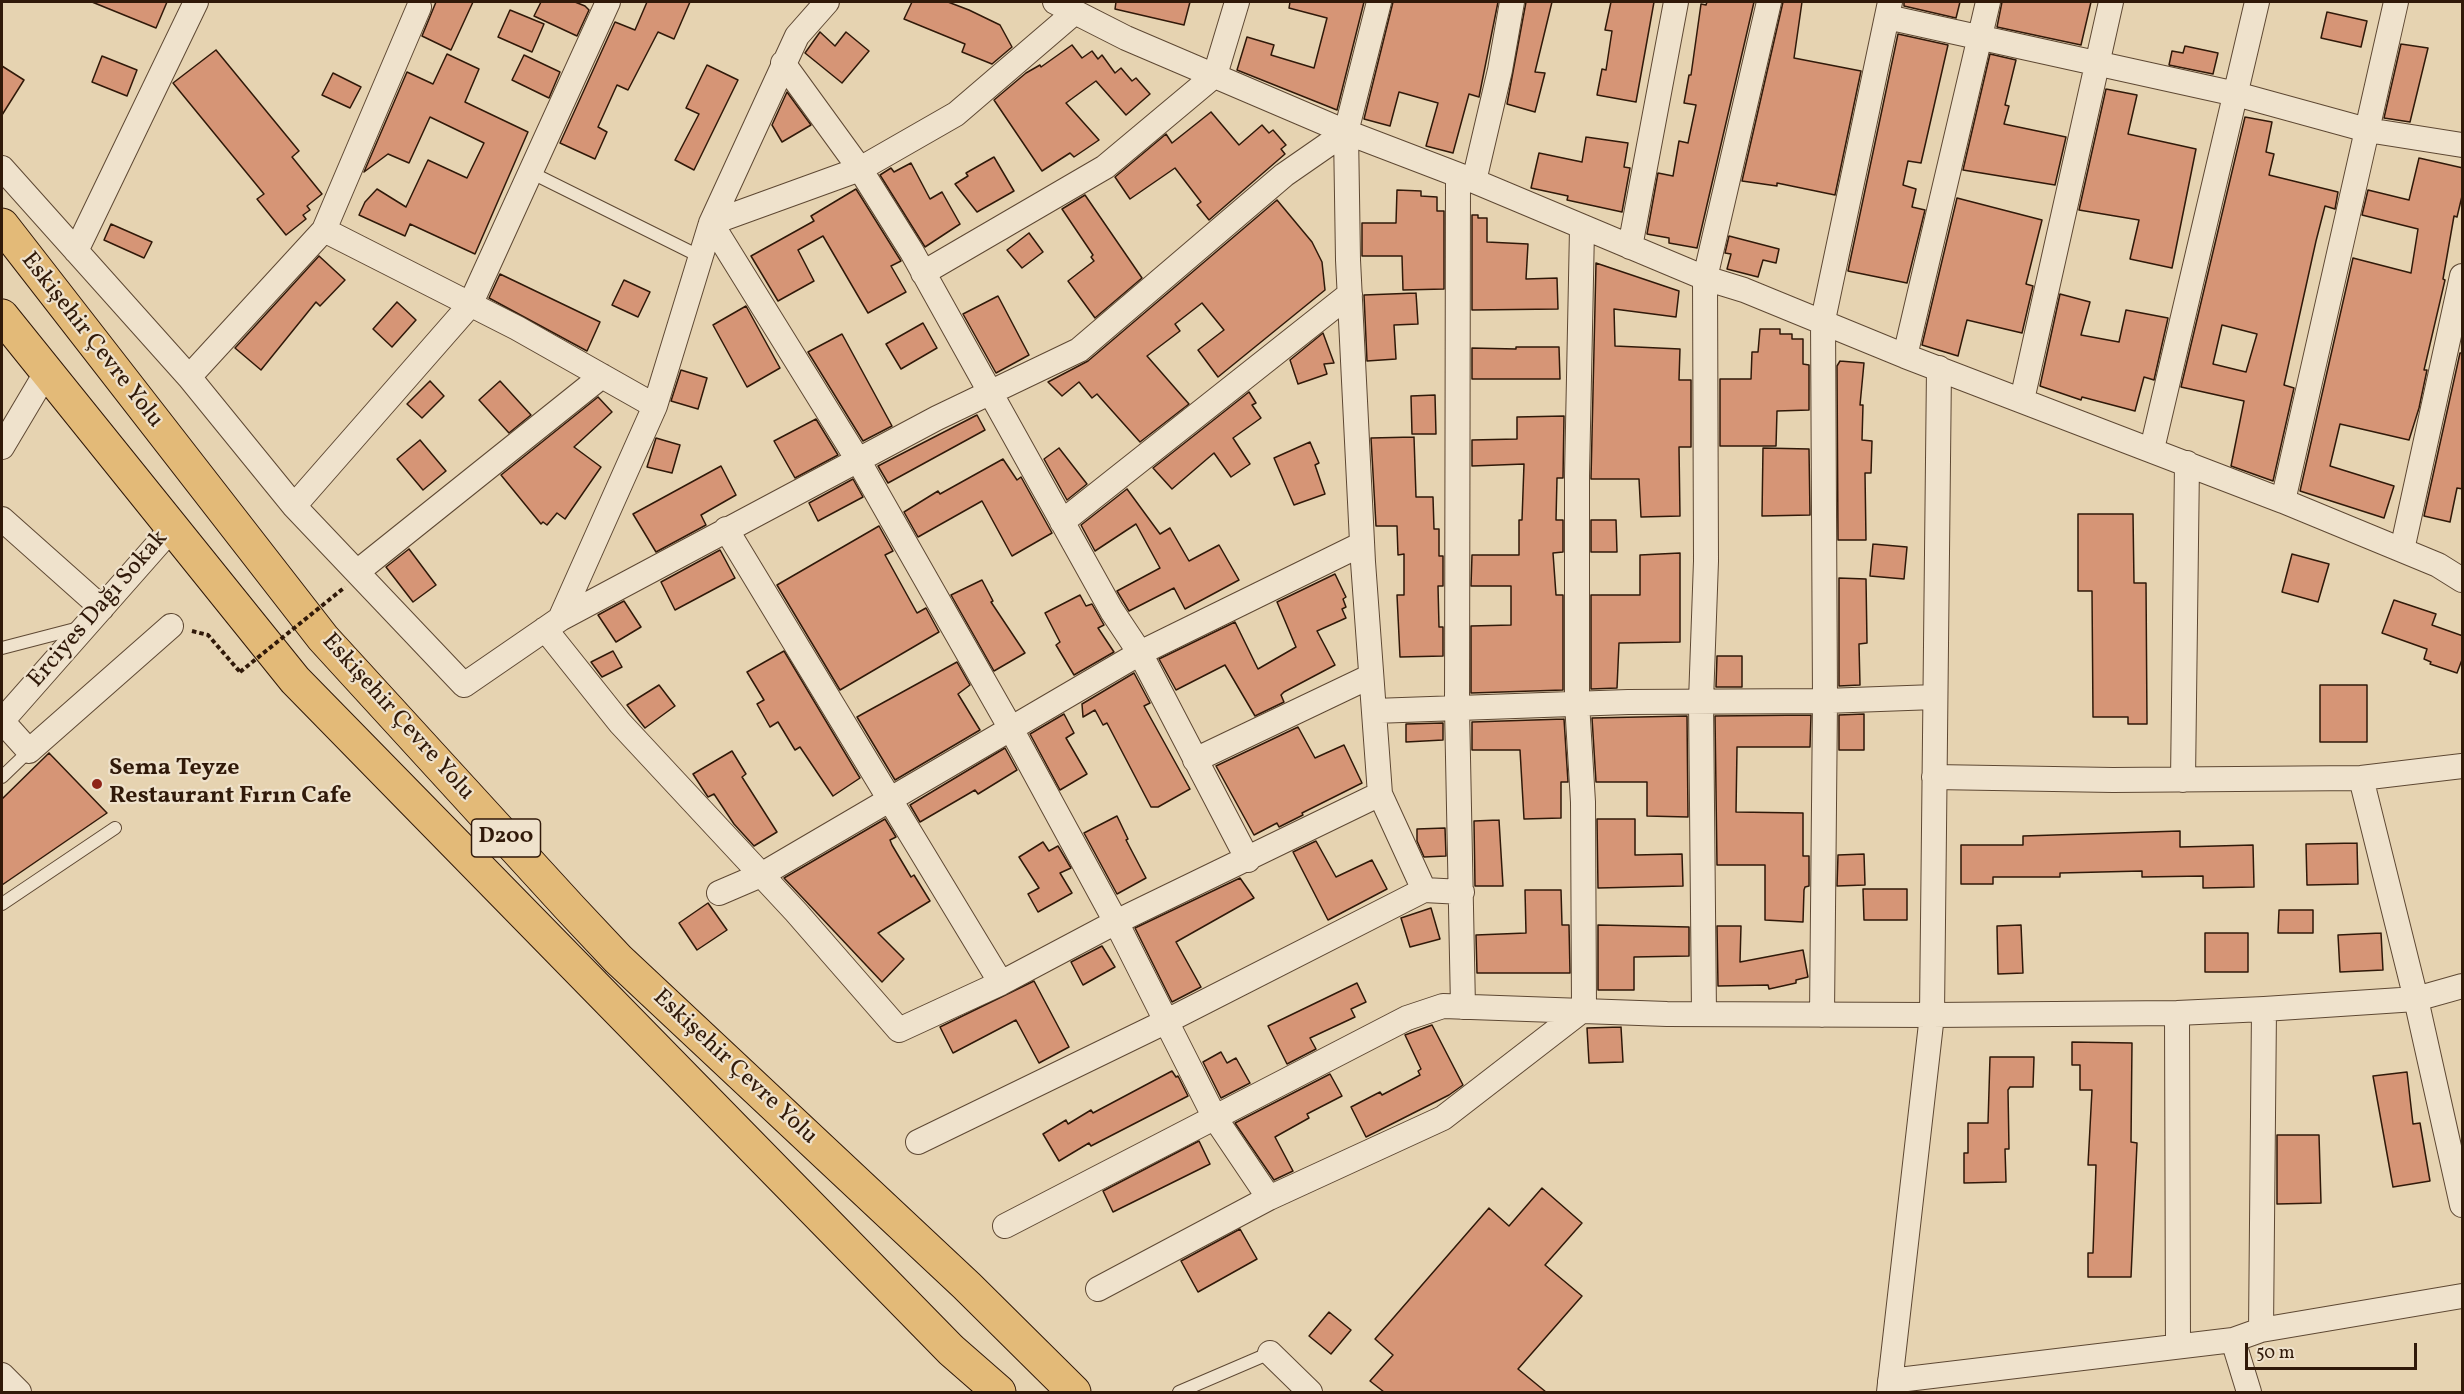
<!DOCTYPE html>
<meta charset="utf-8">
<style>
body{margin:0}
#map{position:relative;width:2464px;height:1394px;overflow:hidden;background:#e6d3b1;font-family:Vollkorn,serif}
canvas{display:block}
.frame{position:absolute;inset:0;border:3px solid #301909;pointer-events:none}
.scale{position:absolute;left:2245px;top:1343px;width:172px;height:27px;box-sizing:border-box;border:3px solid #301909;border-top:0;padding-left:8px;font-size:18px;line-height:21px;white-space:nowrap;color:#301909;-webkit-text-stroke:4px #efe2cc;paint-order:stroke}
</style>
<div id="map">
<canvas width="2464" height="1394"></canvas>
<div class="frame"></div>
<div class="scale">50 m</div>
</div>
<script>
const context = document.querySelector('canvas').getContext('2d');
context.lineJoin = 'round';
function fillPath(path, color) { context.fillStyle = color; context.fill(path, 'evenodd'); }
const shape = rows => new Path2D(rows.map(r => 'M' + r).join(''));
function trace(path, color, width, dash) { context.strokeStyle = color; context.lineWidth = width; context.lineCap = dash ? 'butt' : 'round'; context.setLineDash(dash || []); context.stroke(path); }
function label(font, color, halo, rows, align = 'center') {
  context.font = font + ' Vollkorn,serif'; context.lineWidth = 4.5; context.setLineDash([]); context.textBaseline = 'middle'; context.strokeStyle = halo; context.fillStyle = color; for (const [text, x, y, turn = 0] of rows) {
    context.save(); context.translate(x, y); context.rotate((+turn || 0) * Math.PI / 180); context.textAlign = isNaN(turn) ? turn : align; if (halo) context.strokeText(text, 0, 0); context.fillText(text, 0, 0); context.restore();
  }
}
const building = shape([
 [92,2,167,2,156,28,92,2],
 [436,2,473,2,451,50,422,36,436,2],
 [541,2,575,2,585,6,589,10,577,36,534,16,541,2],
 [647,2,690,2,674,39,658,32,628,90,617,85,598,127,607,132,595,159,560,143,615,22,635,30,647,2],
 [912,2,948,2,969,10,1000,25,1012,47,992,64,962,52,965,44,904,19,912,2],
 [1116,2,1190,2,1184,25,1115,9,1116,2],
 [1290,2,1364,2,1337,110,1237,70,1247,37,1274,45,1271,55,1314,68,1327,18,1289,8,1290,2],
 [1393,2,1498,2,1479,97,1469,94,1453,153,1426,146,1438,103,1399,92,1390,126,1364,119,1393,2],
 [1526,2,1552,2,1535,72,1545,73,1535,112,1507,104,1526,2],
 [1611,2,1654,2,1636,102,1597,95,1602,69,1606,70,1612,31,1605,30,1611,2],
 [1707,2,1754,2,1697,248,1669,243,1669,238,1647,234,1658,173,1673,176,1679,141,1688,143,1696,105,1684,103,1689,75,1691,75,1701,4,1706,5,1707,2],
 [1783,2,1802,2,1794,58,1861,71,1835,195,1777,183,1777,186,1742,181,1783,2],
 [1904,2,1960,2,1956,18,1904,6,1904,2],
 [2002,2,2091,2,2081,45,1997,27,2002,2],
 [510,10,544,24,532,52,498,37,510,10],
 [2327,12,2367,21,2361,47,2321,38,2327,12],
 [820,32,835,46,846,32,869,51,842,83,805,53,820,32],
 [1898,34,1948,45,1921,163,1908,161,1903,185,1916,189,1912,207,1925,210,1907,283,1848,271,1898,34],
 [2401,44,2428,48,2410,122,2384,118,2401,44],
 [1072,45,1082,58,1092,51,1098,59,1102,55,1115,73,1121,68,1132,81,1136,78,1150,94,1126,115,1096,81,1066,103,1099,140,1074,157,1070,153,1042,171,994,100,1026,73,1040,65,1041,67,1072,45],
 [2185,46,2218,53,2213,74,2169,65,2172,51,2183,53,2185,46],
 [216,50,299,151,292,157,322,194,307,206,310,210,303,215,306,219,286,235,257,199,264,194,173,83,216,50],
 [447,54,479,69,465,102,528,132,475,254,410,224,405,236,359,215,365,202,377,189,406,207,428,160,467,178,484,143,430,117,409,163,388,154,364,172,407,72,433,84,447,54],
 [1990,54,2016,60,2005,105,2009,106,2004,124,2066,137,2055,185,1963,170,1990,54],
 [524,55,560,72,549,98,512,80,524,55],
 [102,56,137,70,127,96,92,82,102,56],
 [707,65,738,80,694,170,675,160,699,114,686,108,707,65],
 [2,66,24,80,2,115,2,66],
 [333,73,361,87,350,108,322,95,333,73],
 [2106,89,2137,95,2128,134,2196,149,2172,268,2130,259,2139,220,2079,210,2106,89],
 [787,92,811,125,782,142,772,125,787,92],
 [1211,112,1239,145,1262,125,1269,133,1273,130,1286,145,1281,149,1285,154,1209,220,1197,205,1201,202,1175,168,1130,199,1115,177,1166,134,1172,143,1211,112],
 [2245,117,2272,122,2266,152,2274,154,2269,175,2338,192,2335,209,2325,206,2316,241,2284,385,2294,388,2273,481,2231,466,2244,401,2181,387,2245,117],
 [2222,325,2257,334,2246,372,2213,364,2222,325],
 [1586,137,1628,143,1624,167,1630,168,1622,212,1567,200,1568,196,1531,188,1539,153,1582,162,1586,137],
 [994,157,1014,191,977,212,955,184,968,176,966,173,994,157],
 [2419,158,2463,168,2463,192,2457,217,2454,216,2443,279,2445,280,2424,370,2427,370,2419,408,2409,440,2340,424,2330,466,2394,486,2384,518,2300,491,2353,258,2411,273,2418,229,2362,215,2368,190,2409,200,2419,158],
 [911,163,930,199,942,192,960,224,925,247,880,175,891,168,894,172,911,163],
 [856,189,901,261,891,266,906,292,868,313,823,236,798,250,814,281,778,301,751,256,814,221,811,216,856,189],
 [1397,190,1421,191,1421,196,1437,197,1437,211,1444,211,1444,289,1403,290,1402,256,1362,256,1362,223,1396,223,1397,190],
 [1085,195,1142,278,1095,318,1068,281,1094,261,1091,257,1093,255,1062,209,1085,195],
 [1957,198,2042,220,2026,284,2033,286,2022,333,1967,320,1958,356,1922,345,1957,198],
 [1277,200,1312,242,1322,262,1325,290,1218,377,1198,350,1224,330,1202,303,1175,324,1180,331,1147,356,1189,404,1140,442,1097,394,1092,398,1079,382,1062,396,1048,382,1088,361,1277,200],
 [1472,215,1478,215,1478,218,1487,218,1487,242,1528,244,1526,279,1557,278,1558,309,1472,310,1472,215],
 [111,224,152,242,144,258,104,240,111,224],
 [1029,233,1043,252,1022,268,1007,250,1029,233],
 [1729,236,1779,249,1776,263,1763,260,1758,277,1727,269,1731,254,1725,253,1729,236],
 [319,256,345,280,320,306,316,302,261,370,235,348,319,256],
 [1596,263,1679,291,1676,317,1614,309,1615,346,1680,349,1679,380,1691,380,1691,447,1679,447,1680,516,1641,517,1639,479,1591,479,1596,263],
 [500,274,600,322,587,351,489,298,500,274],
 [624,280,650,292,638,317,612,305,624,280],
 [1416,293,1418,324,1394,325,1396,359,1367,361,1364,295,1416,293],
 [2060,294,2090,302,2081,335,2119,342,2126,310,2168,318,2154,380,2144,377,2135,411,2082,397,2081,400,2040,386,2060,294],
 [998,296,1029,355,996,373,963,314,998,296],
 [397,302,416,320,392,347,373,329,397,302],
 [746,306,780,368,747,387,713,325,746,306],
 [923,323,937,348,901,369,886,344,923,323],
 [1760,329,1780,329,1780,334,1792,334,1792,339,1803,339,1803,364,1809,365,1809,410,1777,411,1776,446,1720,446,1720,379,1751,379,1752,352,1758,352,1760,329],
 [1323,333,1334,363,1324,364,1327,374,1298,384,1290,360,1323,333],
 [842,334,892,426,863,441,808,352,842,334],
 [1516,347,1559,347,1560,379,1472,379,1472,348,1516,349,1516,347],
 [2460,353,2463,353,2463,489,2457,488,2450,522,2424,516,2460,353],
 [1840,361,1864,363,1860,405,1863,405,1862,440,1872,441,1871,473,1865,473,1866,540,1838,540,1837,366,1840,361],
 [681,370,707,378,698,409,671,401,681,370],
 [430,381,444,396,422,418,407,404,430,381],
 [500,381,531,415,509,433,479,400,500,381],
 [1249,392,1256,403,1252,405,1261,418,1233,438,1250,464,1231,477,1214,453,1172,489,1153,468,1249,392],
 [1435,395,1436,434,1412,434,1411,396,1435,395],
 [598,397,612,412,574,447,601,467,565,519,557,513,547,525,543,522,541,524,501,475,598,397],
 [977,415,985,430,888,483,878,466,977,415],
 [1564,416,1563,478,1557,478,1556,520,1563,520,1563,552,1553,553,1556,595,1563,595,1563,690,1471,693,1471,626,1511,625,1511,586,1471,586,1472,555,1519,555,1519,520,1522,520,1524,464,1472,466,1472,440,1517,439,1517,417,1564,416],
 [816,419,838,455,795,478,774,441,816,419],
 [1414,437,1416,497,1433,497,1434,529,1439,529,1439,556,1443,556,1443,586,1438,586,1439,627,1443,627,1443,656,1400,657,1397,595,1404,595,1404,554,1398,555,1397,526,1376,526,1371,438,1414,437],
 [656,438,680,445,672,473,647,467,656,438],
 [420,440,446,471,423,490,397,459,420,440],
 [1310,442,1319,463,1315,465,1325,494,1294,505,1274,458,1310,442],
 [1059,448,1087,484,1067,500,1044,459,1059,448],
 [1763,448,1809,449,1810,515,1762,516,1763,448],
 [1003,459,1017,480,1021,477,1052,533,1012,556,982,501,918,537,904,512,938,491,940,494,1003,459],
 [721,466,736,495,701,515,706,525,656,552,633,514,721,466],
 [853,479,863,497,818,521,809,503,853,479],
 [1127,489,1160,534,1170,528,1189,561,1219,545,1239,580,1185,609,1174,588,1129,611,1117,591,1160,568,1136,524,1095,551,1081,525,1127,489],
 [2078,514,2133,514,2134,583,2146,583,2147,724,2128,724,2128,717,2093,717,2092,591,2078,591,2078,514],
 [1591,520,1616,520,1617,552,1591,552,1591,520],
 [879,526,893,551,885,555,917,613,926,608,939,632,840,690,777,585,879,526],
 [1873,544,1907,547,1904,579,1870,576,1873,544],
 [409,549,436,585,413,602,386,567,409,549],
 [720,550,735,578,675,610,661,582,720,550],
 [1680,553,1680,642,1619,643,1617,688,1591,689,1591,595,1640,595,1640,555,1680,553],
 [2292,554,2329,564,2318,602,2282,592,2292,554],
 [1335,574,1346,597,1343,599,1346,607,1342,609,1346,618,1317,631,1335,665,1284,692,1281,695,1284,702,1255,716,1225,665,1176,690,1159,659,1235,622,1258,669,1296,647,1277,602,1335,574],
 [1839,578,1866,579,1867,643,1859,644,1860,685,1839,686,1839,578],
 [982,580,993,601,991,602,1025,653,994,671,951,595,982,580],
 [1080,595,1086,606,1092,604,1104,625,1098,628,1114,652,1074,675,1056,645,1060,642,1045,613,1080,595],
 [2394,600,2436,614,2432,625,2463,636,2463,657,2457,673,2430,664,2431,662,2424,659,2427,649,2382,633,2394,600],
 [624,601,641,627,616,642,598,615,624,601],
 [613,651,622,667,602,677,591,662,613,651],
 [784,651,860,778,833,796,800,747,795,750,778,722,770,727,757,704,764,700,747,672,784,651],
 [1717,656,1742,656,1742,687,1716,687,1717,656],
 [957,662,970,685,958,694,980,730,895,780,857,717,957,662],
 [1134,673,1150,703,1144,706,1190,789,1158,807,1151,807,1107,723,1103,725,1095,710,1083,717,1082,704,1134,673],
 [659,685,675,706,645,728,627,705,659,685],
 [2320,685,2367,685,2367,742,2320,742,2320,685],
 [1064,714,1074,733,1066,738,1087,774,1060,790,1030,734,1064,714],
 [1864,714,1864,750,1839,750,1839,715,1864,714],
 [1811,715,1810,747,1737,747,1736,812,1803,813,1803,856,1809,856,1809,886,1805,887,1804,890,1803,922,1765,920,1765,865,1717,865,1715,716,1811,715],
 [1687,716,1688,817,1647,816,1647,782,1596,782,1592,718,1687,716],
 [1564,719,1568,782,1561,782,1561,818,1524,819,1520,750,1472,750,1472,722,1564,719],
 [1443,723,1443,740,1406,742,1406,724,1443,723],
 [1298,727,1315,758,1344,745,1362,783,1302,813,1303,815,1279,827,1277,823,1254,835,1216,766,1298,727],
 [1005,748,1017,770,978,794,975,790,920,822,910,805,1005,748],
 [732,751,746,774,742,777,777,832,754,846,734,824,714,794,708,797,693,774,732,751],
 [49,753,107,813,2,885,2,799,49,753],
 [1117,816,1128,839,1126,840,1146,878,1117,894,1084,833,1117,816],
 [885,819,896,837,890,840,892,845,911,877,914,875,930,901,878,933,904,959,882,982,784,878,885,819],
 [1597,819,1635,819,1635,855,1682,854,1683,886,1598,888,1597,819],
 [1499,820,1503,886,1475,886,1474,821,1499,820],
 [1445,828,1446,856,1424,857,1417,841,1417,829,1445,828],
 [2180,831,2180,847,2253,845,2254,887,2203,888,2203,876,2142,877,2142,871,2060,873,2060,877,1993,877,1993,884,1961,884,1961,845,2023,845,2023,836,2180,831],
 [1316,841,1336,877,1372,860,1387,889,1328,920,1293,852,1316,841],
 [1043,842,1049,851,1058,846,1071,868,1060,873,1072,893,1038,912,1028,894,1039,888,1019,857,1043,842],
 [2357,843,2358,884,2307,885,2306,844,2357,843],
 [1864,854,1865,885,1837,886,1838,855,1864,854],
 [1240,878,1254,898,1176,942,1201,987,1172,1002,1135,928,1240,878],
 [1863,889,1907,889,1907,920,1864,920,1863,889],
 [1525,890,1561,890,1562,925,1569,925,1570,973,1477,973,1476,935,1526,933,1525,890],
 [708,903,727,930,697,950,679,923,708,903],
 [1431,908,1440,939,1410,947,1401,918,1431,908],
 [2279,910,2313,910,2313,933,2278,933,2279,910],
 [1598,925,1689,927,1689,956,1634,957,1634,990,1598,990,1598,925],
 [2021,925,2023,973,1998,974,1997,926,2021,925],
 [1717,926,1741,926,1740,962,1803,950,1808,977,1796,980,1796,983,1769,989,1768,985,1718,986,1717,926],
 [2205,933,2248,933,2248,972,2205,972,2205,933],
 [2381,933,2383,970,2340,972,2338,935,2381,933],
 [1102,946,1115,967,1083,985,1071,962,1102,946],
 [1034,981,1069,1047,1039,1063,1016,1020,953,1053,940,1027,1034,981],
 [1357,983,1366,1002,1351,1009,1355,1017,1310,1038,1316,1049,1287,1064,1268,1026,1357,983],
 [1432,1025,1463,1085,1449,1095,1366,1137,1351,1107,1380,1092,1382,1095,1420,1075,1418,1071,1421,1069,1405,1035,1432,1025],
 [1621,1027,1623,1062,1589,1063,1587,1028,1621,1027],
 [2072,1042,2132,1043,2131,1142,2137,1143,2131,1277,2088,1277,2088,1253,2093,1253,2096,1165,2088,1165,2092,1090,2080,1090,2080,1065,2072,1065,2072,1042],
 [1221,1052,1227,1063,1236,1058,1250,1083,1221,1098,1203,1062,1221,1052],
 [1990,1057,2034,1057,2033,1087,2010,1087,2008,1090,2009,1149,2005,1149,2006,1182,1964,1183,1964,1153,1968,1153,1968,1123,1988,1123,1990,1057],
 [1172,1071,1176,1077,1178,1076,1188,1096,1091,1146,1089,1143,1059,1161,1043,1134,1066,1120,1068,1124,1091,1110,1093,1113,1172,1071],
 [2407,1072,2413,1124,2420,1123,2430,1181,2393,1187,2373,1076,2407,1072],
 [1330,1074,1342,1096,1307,1114,1309,1118,1275,1137,1293,1171,1274,1180,1235,1123,1330,1074],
 [2277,1135,2319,1135,2321,1203,2277,1204,2277,1135],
 [1199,1141,1210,1164,1113,1212,1103,1191,1199,1141],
 [1542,1188,1582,1223,1545,1265,1582,1296,1518,1369,1546,1392,1384,1392,1370,1381,1393,1355,1375,1339,1489,1208,1509,1226,1542,1188],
 [1240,1229,1257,1259,1198,1292,1181,1261,1240,1229],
 [1329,1312,1351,1330,1331,1354,1309,1336,1329,1312]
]);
const path = shape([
 [192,631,208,635,240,672]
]);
const lane = shape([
 [530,172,699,256],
 [2,648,79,628],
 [2,777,29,751],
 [2,904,115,828],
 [1179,1392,1270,1353]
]);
const street = shape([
 [1055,2,1126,38,1346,132,1474,181,1705,278,1744,290,1905,356,2283,501,2438,565,2462,580],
 [1075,12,956,114,860,169,711,223,858,460,1010,727,1116,922,1215,1118,1269,1198],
 [1887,17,2236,94,2367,130,2462,145],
 [783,63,860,169,912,252,1112,611,1140,653,1248,860],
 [2,168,189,377,294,506,464,685,560,619,937,418,1079,350,1284,175,1346,132],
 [1458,175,1457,708,1463,1007],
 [1474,181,1500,70,1512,2],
 [324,230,517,328,655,406,711,223,797,36,827,2],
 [1630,247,1676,2],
 [76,251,196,2],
 [923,273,1105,167,1215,75,1237,2],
 [1905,356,1988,2],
 [189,377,324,230,419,7],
 [2022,400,2111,2],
 [2,447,46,373],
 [2152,449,2257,2],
 [2283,501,2396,2],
 [294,506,470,305,608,2],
 [2,519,102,608],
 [1062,522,1350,294],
 [726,529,1001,983],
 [2402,550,2462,276],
 [357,572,602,376],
 [560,619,655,406],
 [545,629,620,723,796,912,899,1030,1001,983,1116,922,1380,794,1363,562,1348,260,1346,132,1379,2],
 [1374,711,1628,702,1825,701,1935,697],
 [2,721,173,527],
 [2,721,29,751,171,626],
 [1195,760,1371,676],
 [1934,777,2113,780,2361,778,2462,766],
 [2361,778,2416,999,2462,1205],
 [2183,780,2187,463],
 [1380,794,1424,890],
 [719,893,761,875,1140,653,1362,544],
 [2177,1013,2178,1345],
 [1704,1014,1701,701,1706,561,1705,278,1769,2],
 [1822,1015,1825,701,1823,320,1890,2],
 [918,1142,1167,1021,1424,890,1462,892],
 [1005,1226,1407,1018,1443,1006,1667,1014,1932,1015,1939,368],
 [1098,1289,1269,1198,1443,1118,1584,1009,1583,802,1577,703,1577,476,1582,229],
 [2261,1330,2264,1009],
 [2233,1340,2249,1392],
 [1270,1353,1310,1392],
 [2,1375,19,1392],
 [1890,1381,2233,1340,2261,1330,2462,1296],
 [1889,1392,1932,1015,2177,1013,2264,1009,2416,999,2462,986]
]);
const highway = shape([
 [2,225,323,638,571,909,618,959,967,1286,1074,1392],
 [2,316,295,680,951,1350,999,1392]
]);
const pathBridge = shape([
 [240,672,345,587]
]);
const markers = [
 [97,784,6,"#8f2418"]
];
const shields = [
 [506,838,69]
];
const shieldNames = [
 ["D200",506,838]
];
const streetNames = [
 ["Eskişehir Çevre Yolu",91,341,52],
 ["Erciyes Dağı Sokak",99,610,-49],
 ["Eskişehir Çevre Yolu",397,718,48],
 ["Eskişehir Çevre Yolu",734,1068,43]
];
const poiNames = [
 ["Sema Teyze",109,770],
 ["Restaurant Fırın Cafe",109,798]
];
fillPath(building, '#d69576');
trace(building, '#301909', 1.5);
trace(lane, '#5e4833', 14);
trace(street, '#5e4833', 26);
trace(highway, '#301909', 35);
trace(path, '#301909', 4, [4.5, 3]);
trace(lane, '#efe2cc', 12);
trace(street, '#efe2cc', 24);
trace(highway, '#e3ba78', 33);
trace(pathBridge, '#301909', 4, [4.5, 3]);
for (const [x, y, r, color] of markers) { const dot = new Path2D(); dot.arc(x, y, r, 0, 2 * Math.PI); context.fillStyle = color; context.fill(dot); trace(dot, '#efe2cc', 2); }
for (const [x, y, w] of shields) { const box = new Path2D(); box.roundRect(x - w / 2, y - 19, w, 38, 4.5); context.fillStyle = '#efe2cc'; context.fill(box); trace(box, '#301909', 1.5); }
label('bold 22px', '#301909', null, shieldNames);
label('24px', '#301909', '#efe2cc', streetNames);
label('bold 24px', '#301909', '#efe2cc', poiNames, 'left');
</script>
